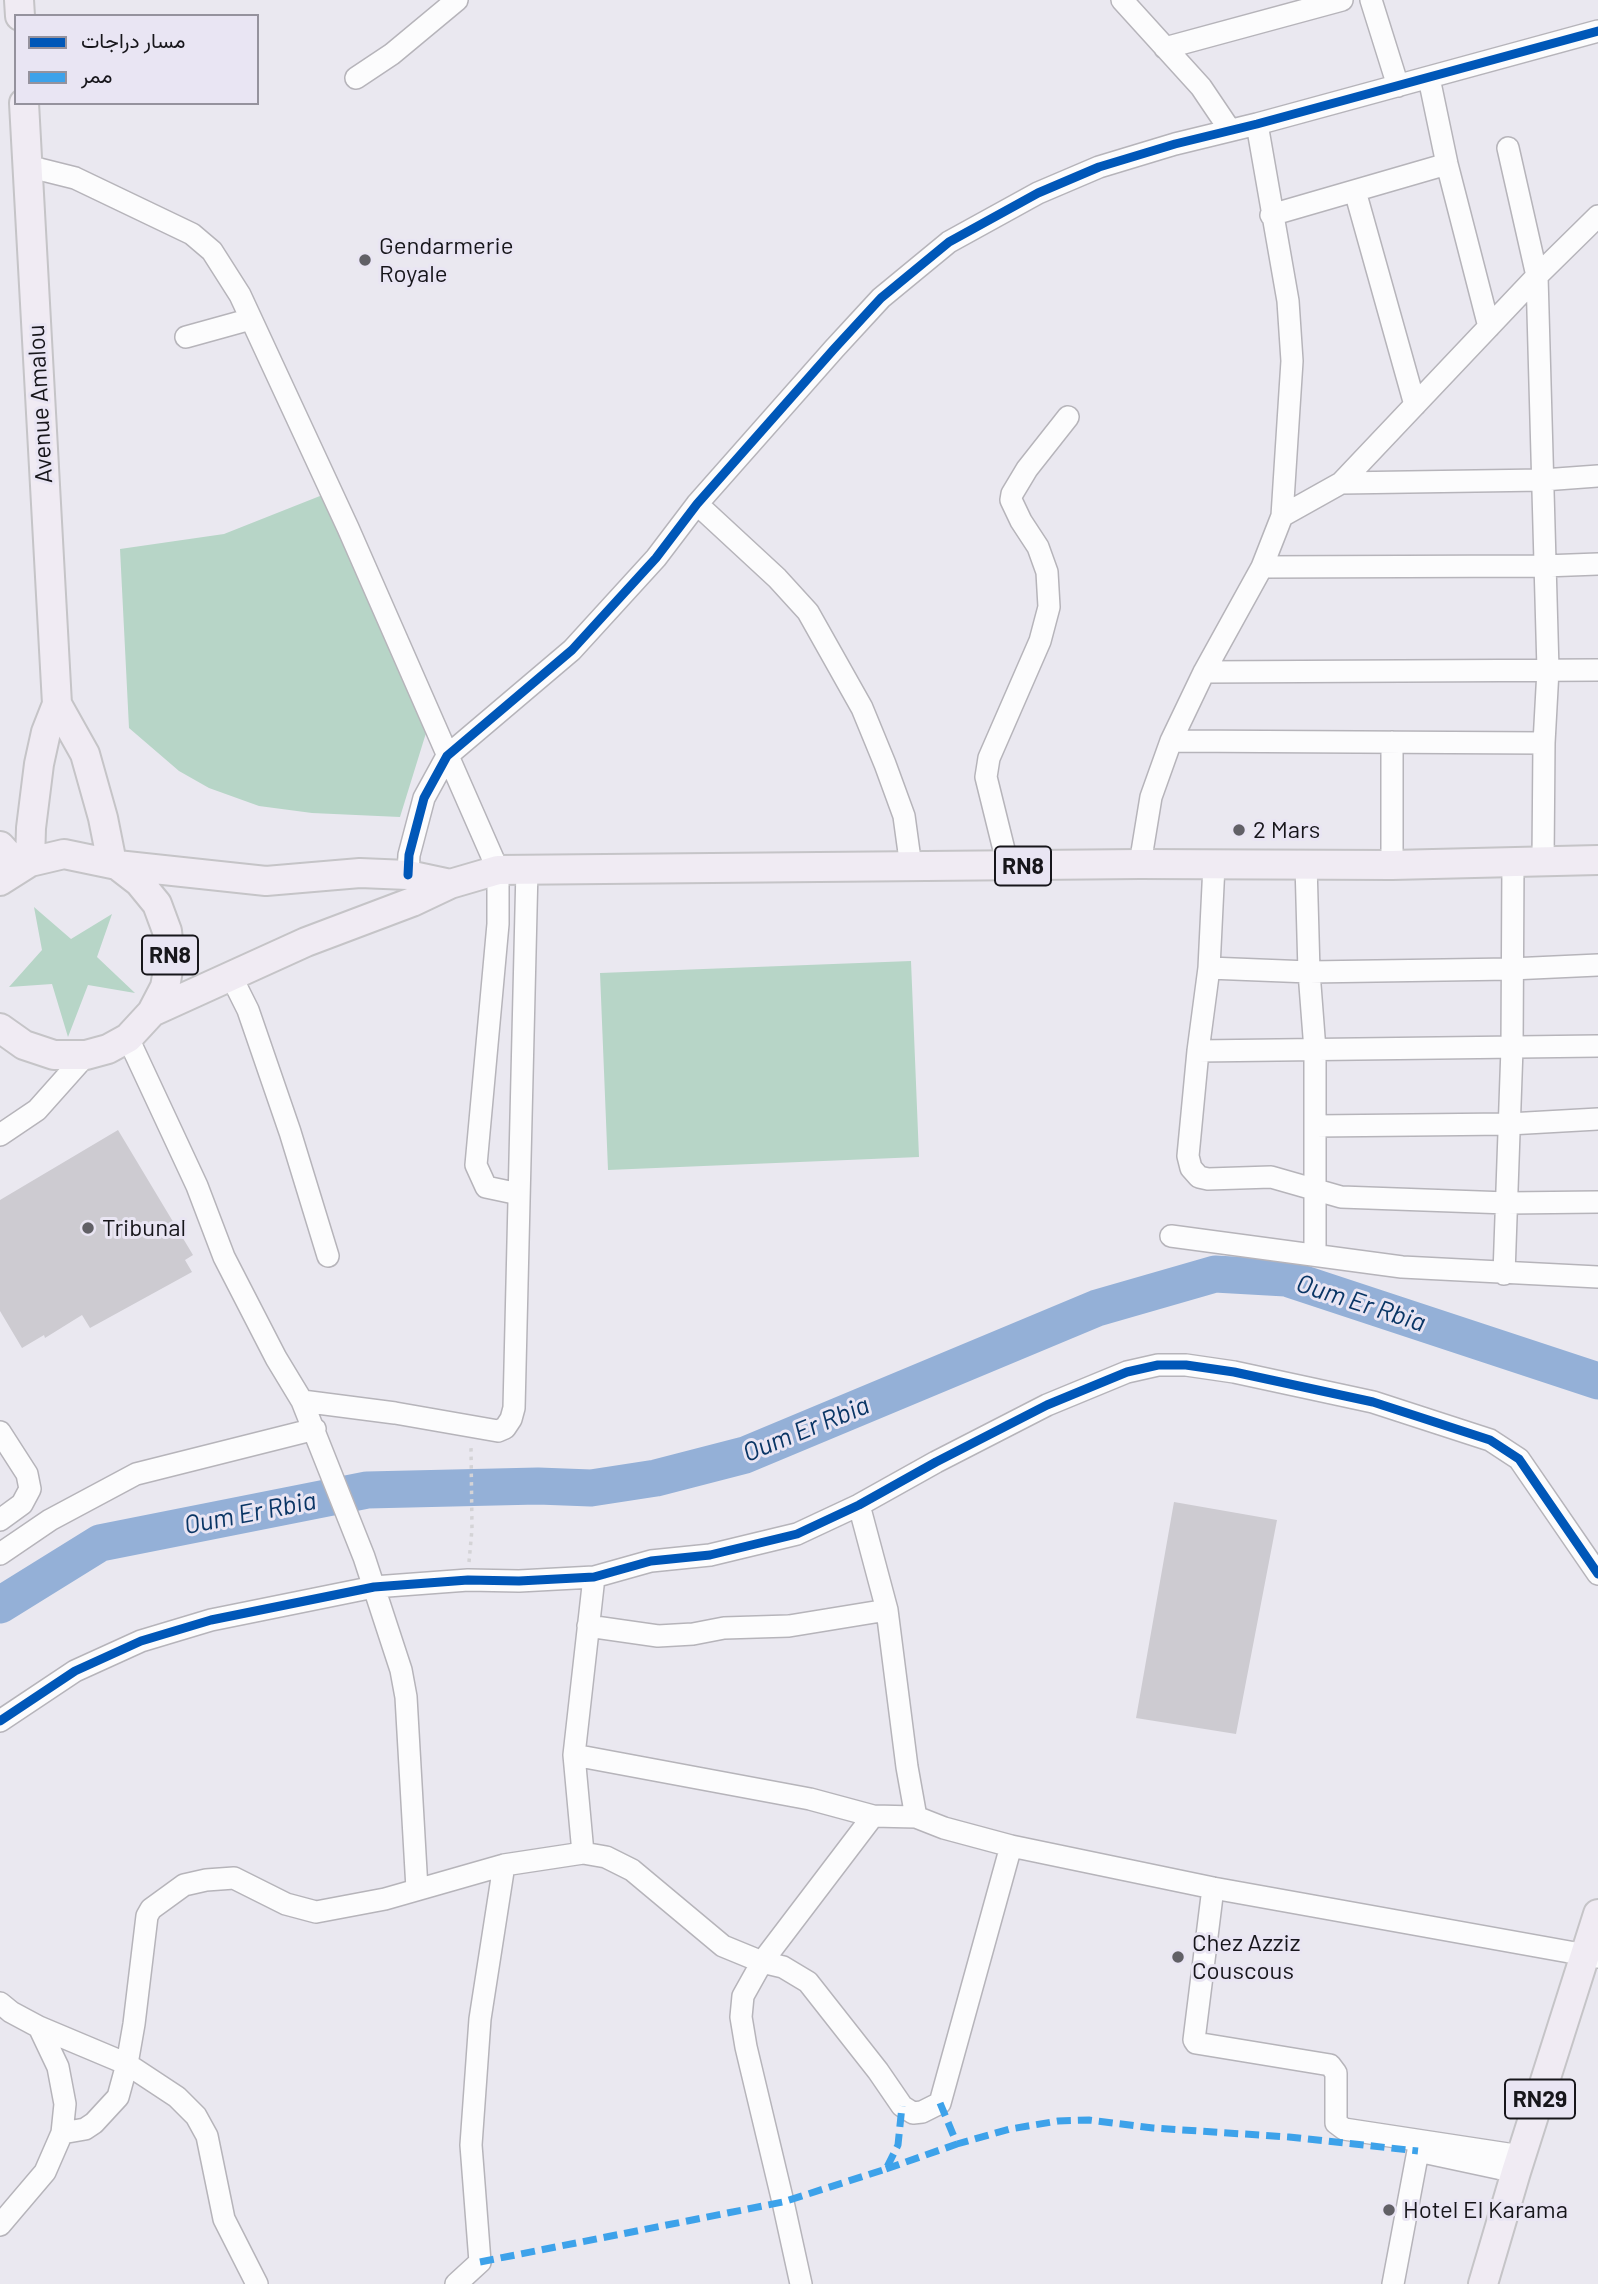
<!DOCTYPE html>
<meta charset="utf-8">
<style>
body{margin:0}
#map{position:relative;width:1598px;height:2284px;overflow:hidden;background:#eae8f0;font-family:Barlow,Vazirmatn,sans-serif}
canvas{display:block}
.legend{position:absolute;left:14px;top:14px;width:245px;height:91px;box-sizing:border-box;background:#e9e5f3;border:2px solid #95929d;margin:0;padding:9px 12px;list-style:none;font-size:21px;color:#17161b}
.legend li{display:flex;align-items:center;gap:14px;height:35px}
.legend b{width:35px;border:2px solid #95929d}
</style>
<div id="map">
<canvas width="1598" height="2284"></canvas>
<ul class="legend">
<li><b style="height:9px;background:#0057b8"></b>مسار دراجات</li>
<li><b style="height:9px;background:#3da2ea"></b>ممر</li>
</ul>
</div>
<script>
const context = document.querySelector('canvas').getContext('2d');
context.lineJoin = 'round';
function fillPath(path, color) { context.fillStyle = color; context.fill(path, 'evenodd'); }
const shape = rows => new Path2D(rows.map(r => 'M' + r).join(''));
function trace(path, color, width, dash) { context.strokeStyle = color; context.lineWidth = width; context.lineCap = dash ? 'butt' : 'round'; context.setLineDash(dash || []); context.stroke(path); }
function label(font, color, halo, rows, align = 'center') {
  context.font = font + ' Barlow,sans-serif'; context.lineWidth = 6; context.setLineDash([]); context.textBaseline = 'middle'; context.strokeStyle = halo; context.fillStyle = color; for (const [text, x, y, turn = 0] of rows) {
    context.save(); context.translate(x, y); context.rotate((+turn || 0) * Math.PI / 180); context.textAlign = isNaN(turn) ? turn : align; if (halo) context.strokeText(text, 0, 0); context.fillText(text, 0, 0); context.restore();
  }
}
const green = shape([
 [325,494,426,733,400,817,312,813,259,806,209,788,179,771,129,728,120,549,224,534],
 [34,907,71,939,112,914,97,957,135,993,88,985,68,1037,52,984,9,987,42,950],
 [911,961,919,1157,608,1170,600,973]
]);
const river = shape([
 [0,1605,100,1543,367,1490,538,1486,591,1488,656,1478,745,1455,1097,1308,1215,1274,1286,1278,1598,1381]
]);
const building = shape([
 [118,1130,193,1255,185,1260,192,1272,90,1328,82,1315,45,1338,44,1335,22,1348,0,1311,0,1200],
 [1174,1502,1277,1520,1236,1734,1136,1718]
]);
const path = shape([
 [469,1562,472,1529,471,1447]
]);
const minor = shape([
 [1122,0,1201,87,1230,130],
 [1371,0,1398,86],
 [1165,48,1342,0],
 [356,78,392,54,457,0],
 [1429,78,1447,164,1489,327],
 [1508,148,1537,276,1548,670,1544,743,1543,861],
 [27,166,75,178,192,234,212,251,240,295,348,528,498,870,498,924,476,1165,486,1187,519,1194],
 [1355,191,1415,405],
 [1271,215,1447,164],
 [186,337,251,319],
 [1341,483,1543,480,1598,476],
 [697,504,777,578,808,612,862,708,885,764,904,816,911,867],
 [1282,516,1341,483,1537,276,1598,216],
 [1262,567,1544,566,1598,564],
 [1204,672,1598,670],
 [1171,741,1544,743],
 [1392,742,1392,865],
 [1140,864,1151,797,1171,741,1204,672,1262,567,1282,516,1292,361,1288,301,1257,124],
 [1306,864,1309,972,1315,1050,1315,1255],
 [1214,865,1209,968,1198,1051,1188,1156,1191,1168,1199,1177,1208,1179,1271,1177,1341,1197,1507,1203,1598,1202],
 [1008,866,986,777,989,758,1040,641,1049,607,1047,572,1038,547,1021,521,1011,500,1012,494,1027,469,1068,417],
 [408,875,409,855,424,798,447,756,572,650,656,558,697,504,834,349,881,298,949,242,1038,193,1099,167,1175,144,1257,124,1598,31],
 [1209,968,1309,972,1511,969,1598,965],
 [231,976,248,1010,290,1132,328,1256],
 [128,1038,197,1186,224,1257,276,1358,302,1401,364,1557,401,1670,406,1697,417,1889],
 [1198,1051,1598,1046],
 [1315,1126,1509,1124,1598,1119],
 [0,1135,37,1110,86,1055],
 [1171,1236,1402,1267,1598,1277],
 [1504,1274,1512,1048,1513,862],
 [302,1401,395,1413,498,1431,505,1428,511,1419,514,1408,527,869],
 [0,1432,27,1474,30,1489,22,1504,0,1520],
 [859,1505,887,1610,907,1767,916,1817],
 [0,1554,50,1520,136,1474,315,1429],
 [588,1626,658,1636,693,1634,724,1628,789,1626,887,1610],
 [0,1721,75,1671,141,1641,211,1620,374,1587,468,1580,519,1581,594,1577,651,1561,710,1555,797,1534,859,1505,936,1462,1047,1405,1127,1372,1158,1365,1186,1365,1234,1372,1373,1402,1490,1440,1519,1459,1598,1574],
 [574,1755,810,1799,873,1816,916,1817,944,1828,1011,1846,1213,1888,1597,1957],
 [583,1853,574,1755,594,1577],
 [1213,1888,1194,2040,1196,2043,1330,2065,1336,2073,1336,2123,1344,2129,1521,2156],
 [0,2003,11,2012,39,2027,58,2067,65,2104,62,2133,45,2172,0,2225],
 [39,2027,127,2064,177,2097,196,2116,207,2136,224,2219,257,2284],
 [62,2133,85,2129,94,2123,118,2097,127,2064,134,2024,147,1916,151,1909,184,1885,206,1880,234,1878,286,1904,316,1912,385,1899,504,1865,583,1853,606,1857,632,1870,723,1946,762,1962,783,1967,808,1982,878,2071,902,2106,913,2113,922,2112,940,2103,1011,1846],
 [456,2284,480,2262,471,2145,480,2019,504,1865],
 [801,2284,783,2202,746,2047,741,2017,743,1996,762,1962,873,1816],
 [1393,2284,1418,2151,1516,2172]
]);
const major = shape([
 [19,0,20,16],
 [24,103,57,704,46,732,39,764,31,828,30,862],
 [57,704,85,754,103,818,112,863],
 [0,846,19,867],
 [117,865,266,881,360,873,408,875,450,884],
 [0,881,30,862,64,854,117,865,139,882,157,904,167,931,170,959,165,987,152,1012,128,1038,108,1049,86,1055,54,1055,24,1045,0,1028],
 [152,1012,306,942,412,902,450,884,498,870,1140,864,1392,865,1598,860],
 [1483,2284,1516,2172,1598,1914]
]);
const quiet = shape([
 [940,2103,957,2144,1010,2129,1058,2121,1089,2120,1153,2128,1289,2137,1418,2151],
 [886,2169,957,2144],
 [480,2262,783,2202,886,2169,898,2145,902,2106]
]);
const cycleway = shape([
 [408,875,409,855,424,798,447,756,572,650,656,558,697,504,834,349,881,298,949,242,1038,193,1099,167,1175,144,1257,124,1598,31],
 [0,1721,75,1671,141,1641,211,1620,374,1587,468,1580,519,1581,594,1577,651,1561,710,1555,797,1534,859,1505,936,1462,1047,1405,1127,1372,1158,1365,1186,1365,1234,1372,1373,1402,1490,1440,1519,1459,1598,1574]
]);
const markers = [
 [365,260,7,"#616066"],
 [1239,830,7,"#616066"],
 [88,1228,7,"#616066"],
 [1178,1957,7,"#616066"],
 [1389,2210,7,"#616066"]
];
const shields = [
 [1023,866,56],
 [170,955,56],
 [1540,2099,70]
];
const shieldNames = [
 ["RN8",1023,866],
 ["RN8",170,955],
 ["RN29",1540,2099]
];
const poiNames = [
 ["Gendarmerie",379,246],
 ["Royale",379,274],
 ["2 Mars",1253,830],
 ["Tribunal",102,1228],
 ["Chez Azziz",1192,1943],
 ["Couscous",1192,1971],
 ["Hotel El Karama",1403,2210]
];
const streetNames = [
 ["Avenue Amalou",40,404,-93]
];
const waterNames = [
 ["Oum Er Rbia",1361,1303,18],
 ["Oum Er Rbia",806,1429,-22],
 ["Oum Er Rbia",250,1513,-11]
];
fillPath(green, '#b7d5c7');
trace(river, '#94b0d7', 37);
fillPath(building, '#cdcbd1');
trace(minor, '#b6b4ba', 24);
trace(major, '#c5c4c7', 32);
trace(path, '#d4d3d6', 3.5, [3.5, 5]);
trace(minor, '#fcfcfd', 21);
trace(major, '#f0ebf3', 28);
trace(quiet, '#3da2ea', 7, [14, 7]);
trace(cycleway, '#0057b8', 9);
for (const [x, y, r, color] of markers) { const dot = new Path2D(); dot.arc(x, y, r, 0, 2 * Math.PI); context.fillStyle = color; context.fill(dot); trace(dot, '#e9e5f3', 2.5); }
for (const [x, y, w] of shields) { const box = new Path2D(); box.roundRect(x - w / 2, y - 19.5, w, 39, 5); context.fillStyle = '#e9e5f3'; context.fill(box); trace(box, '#17161b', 2); }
label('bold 23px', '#17161b', null, shieldNames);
label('24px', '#17161b', '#e9e5f3', poiNames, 'left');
label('24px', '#17161b', '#e9e5f3', streetNames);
label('italic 26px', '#093565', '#e9e5f3', waterNames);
</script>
